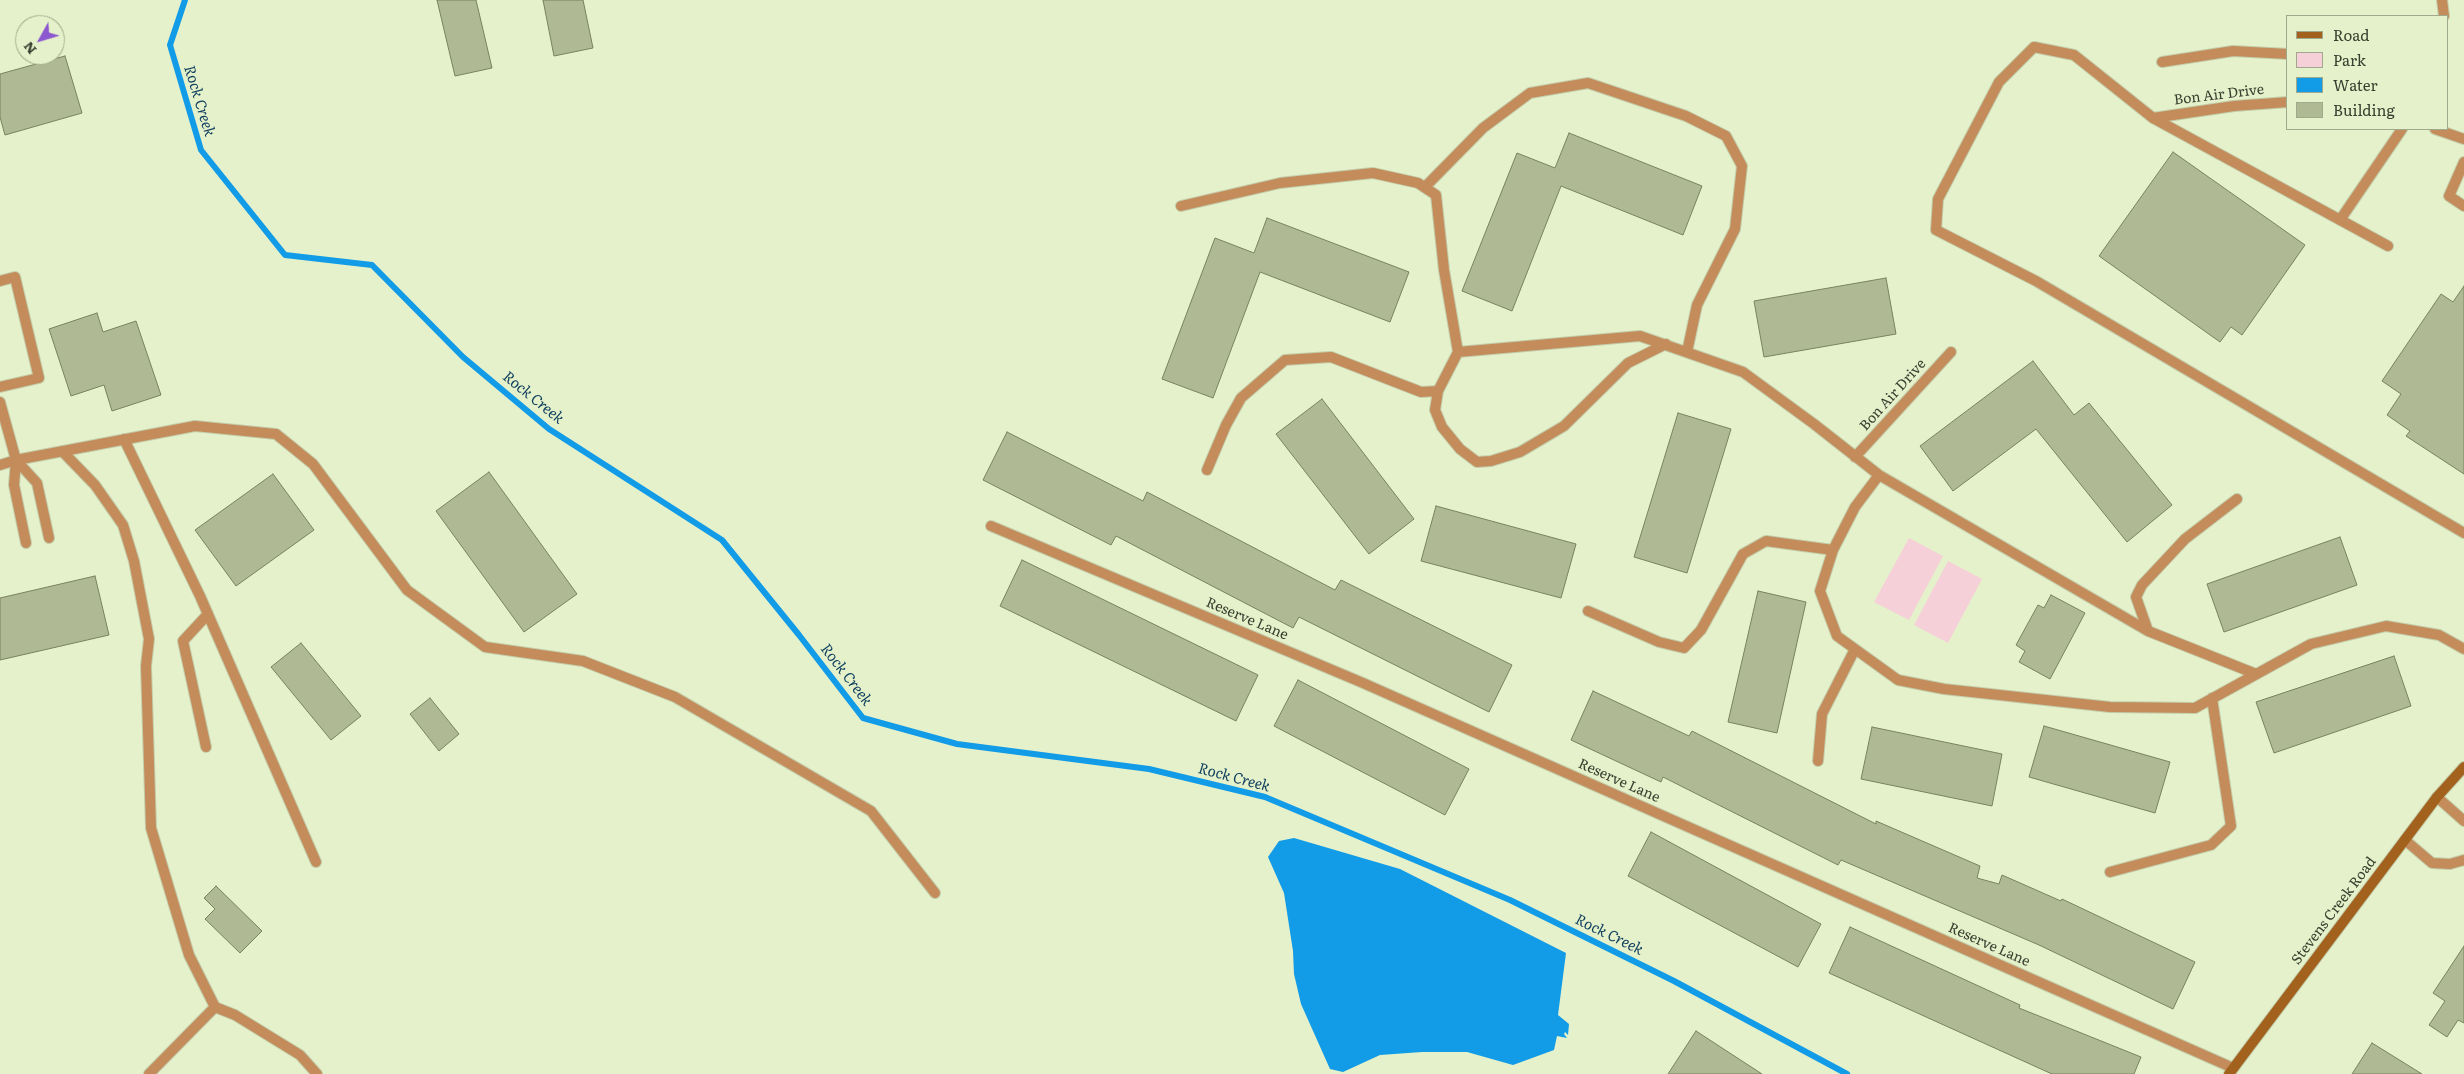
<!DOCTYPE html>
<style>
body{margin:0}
#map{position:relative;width:2464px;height:1074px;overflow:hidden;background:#e5f1ca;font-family:Literata,serif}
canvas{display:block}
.legend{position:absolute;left:2286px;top:15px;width:162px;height:115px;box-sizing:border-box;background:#e5f1ca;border:1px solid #a0a98c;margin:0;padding:6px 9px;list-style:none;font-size:15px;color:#393e2f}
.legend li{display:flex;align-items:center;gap:10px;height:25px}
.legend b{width:25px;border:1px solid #a0a98c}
.north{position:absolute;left:15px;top:15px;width:50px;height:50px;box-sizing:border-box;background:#e5f1ca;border:1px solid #a0a98c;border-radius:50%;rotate:231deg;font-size:14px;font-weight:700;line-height:20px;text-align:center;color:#393e2f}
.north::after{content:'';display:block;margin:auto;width:18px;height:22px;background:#8c57cf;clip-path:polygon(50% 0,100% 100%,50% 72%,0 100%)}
</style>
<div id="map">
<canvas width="2464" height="1074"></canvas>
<ul class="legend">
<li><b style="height:6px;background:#a2611d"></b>Road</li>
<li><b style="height:14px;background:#f6d0d9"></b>Park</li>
<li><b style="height:14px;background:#129be6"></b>Water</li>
<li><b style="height:14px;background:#afba95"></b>Building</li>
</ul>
<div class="north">N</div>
</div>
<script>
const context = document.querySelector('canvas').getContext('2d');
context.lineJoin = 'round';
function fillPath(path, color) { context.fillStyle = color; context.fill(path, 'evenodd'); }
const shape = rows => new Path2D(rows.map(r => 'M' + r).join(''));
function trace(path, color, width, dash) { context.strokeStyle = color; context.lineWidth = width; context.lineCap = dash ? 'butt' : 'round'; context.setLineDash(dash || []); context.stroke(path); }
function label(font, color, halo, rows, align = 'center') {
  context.font = font + ' Literata,serif'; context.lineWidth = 4; context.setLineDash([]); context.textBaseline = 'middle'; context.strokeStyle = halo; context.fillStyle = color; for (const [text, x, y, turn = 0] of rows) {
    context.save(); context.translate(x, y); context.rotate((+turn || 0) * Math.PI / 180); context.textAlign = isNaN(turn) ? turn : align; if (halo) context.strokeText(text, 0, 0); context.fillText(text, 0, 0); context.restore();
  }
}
const green = shape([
 [1909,538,1943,556,1909,620,1874,602],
 [1948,561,1982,579,1948,643,1914,625]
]);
const water = shape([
 [1294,838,1400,869,1566,953,1558,1015,1569,1024,1568,1035,1565,1032,1564,1034,1567,1038,1557,1036,1554,1050,1513,1065,1467,1052,1422,1052,1380,1055,1343,1072,1330,1069,1301,1004,1294,974,1293,951,1284,893,1268,857,1279,841]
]);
const stream = shape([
 [185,0,170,45,201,150,285,255,372,265,463,357,549,429,722,540,799,635,863,718,957,744,1149,769,1265,797,1510,900,1674,981,1847,1074]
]);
const building = shape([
 [437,0,476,0,492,68,455,76,437,0],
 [543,0,583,0,593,48,554,56,543,0],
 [65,56,82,113,5,135,0,117,0,74,65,56],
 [1569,133,1702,186,1683,235,1561,186,1512,311,1462,291,1517,153,1555,168,1569,133],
 [2173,152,2305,245,2242,335,2231,327,2220,342,2099,256,2173,152],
 [1267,218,1409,272,1390,322,1260,272,1213,398,1162,379,1215,238,1254,253,1267,218],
 [1886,278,1896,334,1764,357,1754,301,1886,278],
 [2464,286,2464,474,2406,436,2410,431,2387,415,2401,394,2382,381,2441,294,2453,302,2464,286],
 [97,313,103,332,136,321,161,395,112,411,104,385,71,396,49,329,97,313],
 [2033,361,2074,415,2089,403,2172,505,2127,542,2036,429,1953,491,1920,446,2033,361],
 [1322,399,1414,519,1369,554,1276,434,1322,399],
 [1678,413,1731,429,1687,573,1634,557,1678,413],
 [1007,432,1143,501,1147,492,1335,590,1341,580,1512,665,1489,712,1299,617,1293,628,1116,536,1111,545,983,480,1007,432],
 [489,472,577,594,524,632,436,511,489,472],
 [273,474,314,530,236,586,195,530,273,474],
 [1436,506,1576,544,1561,598,1421,561,1436,506],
 [2340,537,2357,585,2224,632,2207,584,2340,537],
 [1022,560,1258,675,1236,721,1000,606,1022,560],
 [95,576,109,635,0,660,0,598,95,576],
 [1758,591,1806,602,1777,733,1728,722,1758,591],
 [2051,595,2085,613,2050,679,2019,662,2025,651,2016,645,2038,605,2044,608,2051,595],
 [301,643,361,716,331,740,271,667,301,643],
 [2394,656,2411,706,2274,753,2256,702,2394,656],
 [1298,680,1469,769,1445,815,1274,726,1298,680],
 [1593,691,1689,736,1692,731,1876,824,1876,821,1980,866,1977,878,1999,884,2002,875,2061,901,2062,899,2195,962,2173,1009,2039,945,1841,860,1838,865,1663,777,1661,782,1571,740,1593,691],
 [430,698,459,734,439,751,410,714,430,698],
 [2044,726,2170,762,2155,813,2029,777,2044,726],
 [1872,727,2002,754,1992,806,1861,779,1872,727],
 [1651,832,1821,924,1798,967,1628,876,1651,832],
 [216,886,262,931,240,953,205,919,215,909,204,898,216,886],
 [1850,927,2020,1005,2019,1008,2141,1057,2134,1074,2052,1074,1829,973,1850,927],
 [2464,946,2464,1023,2458,1020,2447,1037,2429,1025,2445,1001,2433,993,2464,946],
 [1696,1031,1762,1074,1668,1074,1696,1031],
 [2372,1043,2422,1074,2352,1074,2372,1043]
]);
const lane = shape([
 [2442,0,2444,16],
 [2162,62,2233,51,2288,54],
 [2464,162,2449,196,2464,206],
 [1425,187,1483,128,1530,93,1588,83,1686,116,1726,136,1742,166,1735,229,1697,305,1687,352],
 [1181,206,1280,183,1373,173,1418,183,1436,195,1444,270,1458,352,1438,391,1435,410,1442,427,1460,449,1477,462,1491,461,1520,452,1564,426,1628,363,1666,344],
 [2340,220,2402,129],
 [2388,246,2153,118,2074,55,2034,47,1999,82,1938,199,1936,230,2036,281,2464,533],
 [0,281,15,277,39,378,0,387],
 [1458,352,1640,336,1743,372,1814,424,1879,475,2148,631,2256,674],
 [124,439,200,596,316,862],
 [62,451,95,485,123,525,134,561,149,639,146,666,151,828,189,955,215,1007,235,1015,300,1055,317,1074],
 [1855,457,1951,352],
 [16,460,37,483,49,538],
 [16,460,14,485,26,543],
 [0,465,16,460,195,426,276,434,313,464,407,590,485,647,583,661,675,697,871,811,935,893],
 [1207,470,1226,425,1241,398,1285,360,1331,357,1421,392,1438,391],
 [1879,475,1855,507,1833,550,1820,591,1837,636,1898,680,1944,689,2110,707,2195,708,2311,644,2386,626,2439,635,2464,649],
 [1588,611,1659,642,1684,648,1701,630,1743,554,1766,541,1833,550],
 [2148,631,2136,597,2142,585,2185,539,2237,499],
 [206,747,183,641,208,614],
 [1818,761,1822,714,1855,649],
 [2437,797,2464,821],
 [2405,840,2432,863,2450,864,2464,860],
 [2110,872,2211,845,2231,826,2212,698],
 [149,1074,215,1007]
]);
const street = shape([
 [2153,118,2234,106,2288,102],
 [2435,129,2464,139],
 [0,402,16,460],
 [991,526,1363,683,2233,1068]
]);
const secondary = shape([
 [2229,1074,2437,797,2464,767]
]);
const streetNames = [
 ["Bon Air Drive",2219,95,-7],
 ["Bon Air Drive",1893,395,-48],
 ["Reserve Lane",1247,619,23],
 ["Reserve Lane",1619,781,24],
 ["Stevens Creek Road",2334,911,-53],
 ["Reserve Lane",1989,945,24]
];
const waterNames = [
 ["Rock Creek",199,101,73],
 ["Rock Creek",533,398,39],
 ["Rock Creek",846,675,52],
 ["Rock Creek",1234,778,15],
 ["Rock Creek",1609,935,26]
];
fillPath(green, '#f6d0d9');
fillPath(water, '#129be6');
trace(stream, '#129be6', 6);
fillPath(building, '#afba95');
trace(building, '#78825f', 1);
trace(lane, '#c3cdab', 12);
trace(street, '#c3cdab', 12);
trace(secondary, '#c3cdab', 12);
trace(lane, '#c48c5a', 10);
trace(street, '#c48c5a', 10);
trace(secondary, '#a2611d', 10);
label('14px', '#393e2f', '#e5f1ca', streetNames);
label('italic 15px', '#124160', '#e5f1ca', waterNames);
</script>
